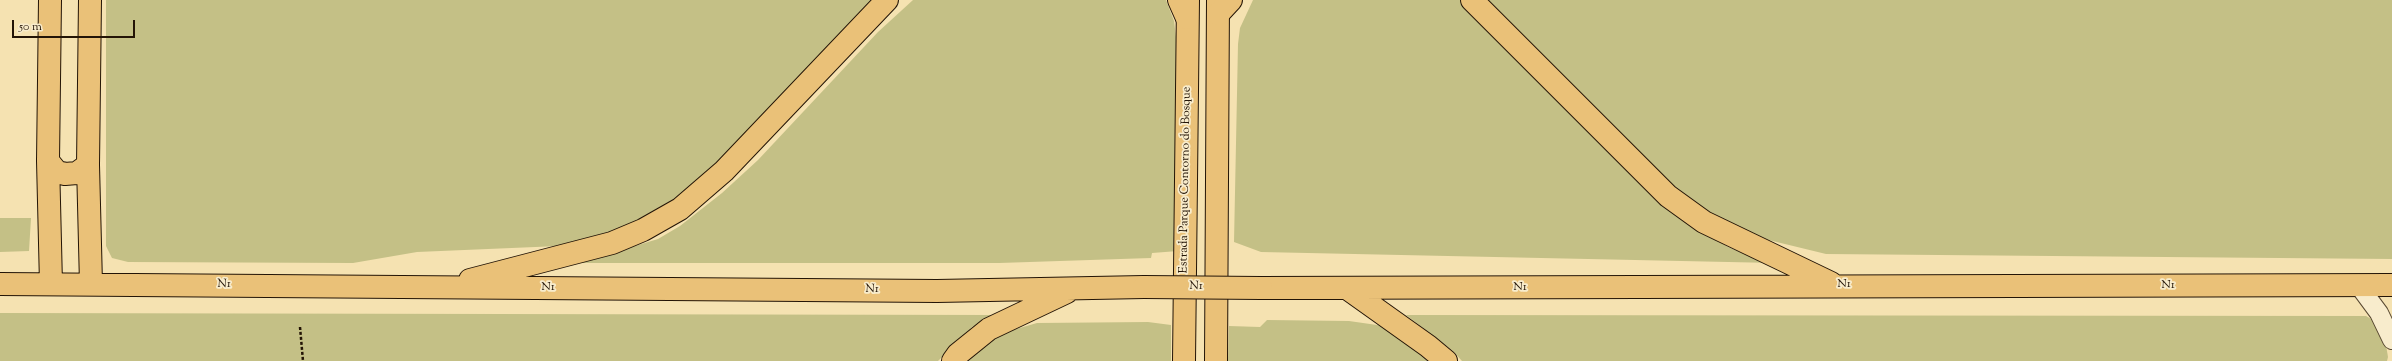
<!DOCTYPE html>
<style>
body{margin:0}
#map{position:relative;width:2392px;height:361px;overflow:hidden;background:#f5e2b1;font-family:"Sorts Mill Goudy",serif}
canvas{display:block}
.scale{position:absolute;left:12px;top:20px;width:123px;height:18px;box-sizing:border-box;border:2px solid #231406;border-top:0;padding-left:5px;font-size:12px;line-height:14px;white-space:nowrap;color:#231406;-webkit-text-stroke:3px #f8eccc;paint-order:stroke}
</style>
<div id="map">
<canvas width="2392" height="361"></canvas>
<div class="scale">50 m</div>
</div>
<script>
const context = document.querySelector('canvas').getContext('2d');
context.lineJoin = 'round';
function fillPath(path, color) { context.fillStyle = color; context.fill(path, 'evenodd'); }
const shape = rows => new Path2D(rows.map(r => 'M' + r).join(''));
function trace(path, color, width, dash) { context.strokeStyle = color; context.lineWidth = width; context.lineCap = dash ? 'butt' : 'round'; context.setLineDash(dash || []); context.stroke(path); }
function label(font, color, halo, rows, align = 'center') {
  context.font = font + ' "Sorts Mill Goudy",serif'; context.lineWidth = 3.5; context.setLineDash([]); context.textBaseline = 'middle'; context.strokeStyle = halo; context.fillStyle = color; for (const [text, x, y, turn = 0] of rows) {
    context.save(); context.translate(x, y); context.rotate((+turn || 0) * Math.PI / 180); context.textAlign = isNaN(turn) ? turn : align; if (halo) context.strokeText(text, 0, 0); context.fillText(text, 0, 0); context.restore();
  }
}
const green = shape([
 [106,0,884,0,711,179,643,225,559,246,417,252,353,263,128,262,112,258,106,246],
 [913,0,1166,0,1174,21,1177,45,1178,251,1152,253,1151,258,999,263,579,263,658,239,680,226,722,193,758,160,878,32],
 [1253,0,1460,0,1691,225,1728,247,1749,256,1775,263,1261,252,1234,242,1238,44,1240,28],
 [1481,0,2392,0,2392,259,1826,254,1748,235,1690,204],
 [0,218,31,218,29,251,0,252],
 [0,313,996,315,972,327,938,361,0,361],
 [1406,315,2366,316,2380,324,2385,339,2388,357,2387,361,1462,361,1453,351],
 [1267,320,1349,321,1384,326,1436,361,1228,361,1229,326,1260,327],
 [1148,322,1171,325,1171,361,961,361,992,336,1037,323]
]);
const path = shape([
 [300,327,303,361]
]);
const minor = shape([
 [2359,286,2379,313,2392,340]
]);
const major = shape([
 [1184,361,1188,0],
 [1216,361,1218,0]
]);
const highway = shape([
 [50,0,48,161,51,284],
 [90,0,88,165,91,284],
 [1179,0,1187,18],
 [1472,0,1668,196,1704,222,1831,283],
 [1218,14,1231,0],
 [48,161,57,172,65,174,77,173,88,165],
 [470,280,612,243,643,230,680,209,724,171,887,0],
 [0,284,937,291,1144,287],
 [1261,288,2392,285],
 [1348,289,1428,346,1446,361],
 [953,361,958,354,989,329,1067,292]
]);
const highwayBridge = shape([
 [1144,287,1261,288]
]);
const streetNames = [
 ["Estrada Parque Contorno do Bosque",1186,180,-89],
 ["N1",224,285,1],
 ["N1",1844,285],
 ["N1",2168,286],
 ["N1",1196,287,1],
 ["N1",548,288],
 ["N1",1520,288],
 ["N1",872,290,1]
];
fillPath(green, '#c4c086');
trace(minor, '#584831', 20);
trace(major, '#231406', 24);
trace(highway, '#231406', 24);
trace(path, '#231406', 2.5, [3, 2]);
trace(minor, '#f8eccc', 18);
trace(major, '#eac178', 22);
trace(highway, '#eac178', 22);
trace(highwayBridge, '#231406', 24, []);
trace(highwayBridge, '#eac178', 22);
label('12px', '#231406', '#f8eccc', streetNames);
</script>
